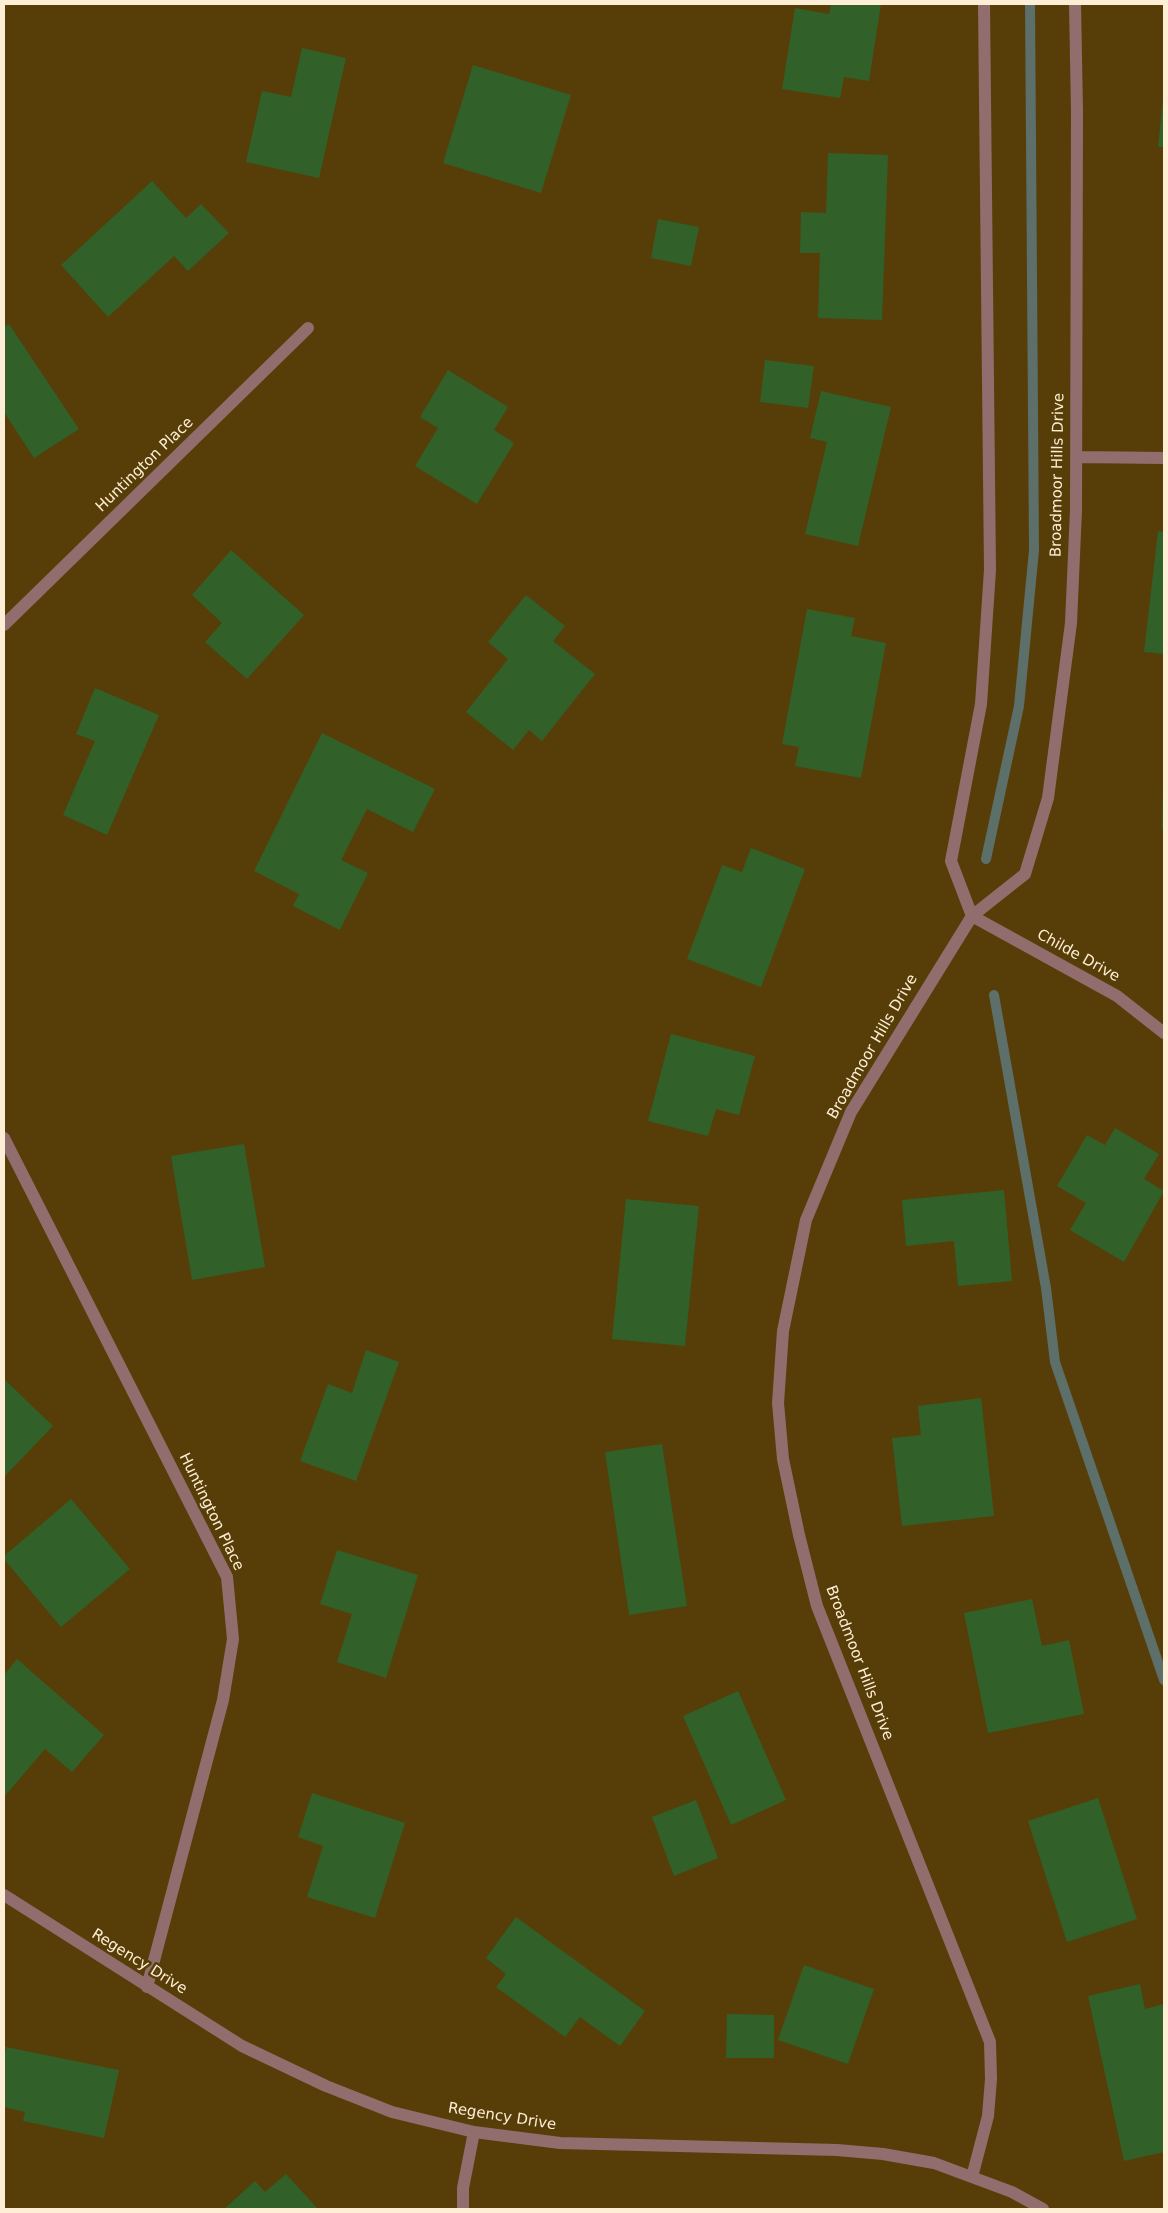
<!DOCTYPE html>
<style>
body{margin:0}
#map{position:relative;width:1168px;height:2213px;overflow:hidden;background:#573e09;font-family:"DejaVu Sans",sans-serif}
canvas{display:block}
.frame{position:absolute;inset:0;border:5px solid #fdeed5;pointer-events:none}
</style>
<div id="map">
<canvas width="1168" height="2213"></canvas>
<div class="frame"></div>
</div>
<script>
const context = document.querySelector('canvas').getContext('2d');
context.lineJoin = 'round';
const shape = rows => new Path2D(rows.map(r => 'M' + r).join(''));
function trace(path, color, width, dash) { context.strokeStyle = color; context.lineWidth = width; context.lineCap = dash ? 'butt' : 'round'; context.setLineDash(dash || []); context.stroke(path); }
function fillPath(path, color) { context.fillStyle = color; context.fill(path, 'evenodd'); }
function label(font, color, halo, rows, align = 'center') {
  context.font = font + ' "DejaVu Sans",sans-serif'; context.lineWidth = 5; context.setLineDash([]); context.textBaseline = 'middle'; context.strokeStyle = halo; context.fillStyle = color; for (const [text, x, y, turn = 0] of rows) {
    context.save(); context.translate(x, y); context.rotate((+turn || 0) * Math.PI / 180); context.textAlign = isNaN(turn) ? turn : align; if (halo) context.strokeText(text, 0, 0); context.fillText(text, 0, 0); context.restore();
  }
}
const stream = shape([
 [986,859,1019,706,1034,550,1030,4],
 [994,995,1046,1288,1055,1362,1164,1680]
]);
const building = shape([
 [831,4,881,4,869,81,844,77,840,98,782,89,795,8,829,14],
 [302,48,346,58,319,178,246,162,262,91,291,97],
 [473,65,571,95,541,193,443,163],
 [1163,99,1164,99,1164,147,1158,147],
 [828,153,888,155,882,320,818,318,820,253,800,253,801,212,826,213],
 [152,181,186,218,201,204,229,233,188,271,174,256,108,317,61,265],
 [658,219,699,227,691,266,651,258],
 [9,324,79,429,34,458,4,412,4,327],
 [765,360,814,366,808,408,760,402],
 [448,370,508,407,494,430,514,443,477,504,415,466,438,428,420,417],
 [821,391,891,407,858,546,805,534,827,442,810,438],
 [1158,531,1164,532,1164,654,1144,652],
 [231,550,304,615,247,679,205,642,222,623,192,595],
 [526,595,565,626,553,641,595,674,542,741,529,730,513,750,466,712,508,659,488,642],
 [807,609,855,618,851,636,886,643,861,778,795,766,799,747,782,744],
 [95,688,159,715,107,835,63,815,95,741,76,734],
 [322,733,435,789,413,832,367,809,341,860,368,873,340,930,293,906,299,894,254,871],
 [1163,780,1164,780,1164,830,1162,830],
 [751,848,805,869,761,987,687,959,722,865,742,872],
 [671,1034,755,1056,739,1115,716,1109,708,1136,648,1121],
 [1115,1128,1159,1154,1144,1179,1164,1191,1124,1262,1070,1230,1086,1203,1057,1186,1087,1135,1105,1145],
 [244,1144,265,1267,192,1280,171,1156],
 [1004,1190,1012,1281,958,1286,954,1241,906,1246,902,1200],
 [626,1199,699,1206,685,1346,612,1339],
 [366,1350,399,1362,356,1481,300,1461,328,1384,352,1393],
 [4,1379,53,1426,4,1477],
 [981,1398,994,1516,902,1526,892,1438,921,1435,918,1406],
 [662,1444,687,1606,629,1615,605,1452],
 [71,1499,130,1569,61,1627,4,1559,4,1556],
 [337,1550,418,1575,386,1678,337,1662,352,1614,320,1604],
 [1032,1599,1042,1646,1069,1640,1084,1714,988,1733,964,1613],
 [17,1659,104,1735,72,1772,45,1749,4,1797,4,1675],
 [738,1691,786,1800,731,1825,683,1716],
 [312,1793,405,1823,375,1918,307,1897,323,1846,298,1837],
 [1098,1798,1137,1919,1067,1942,1028,1821],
 [696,1800,718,1858,674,1876,652,1817],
 [516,1917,645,2011,620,2046,580,2017,565,2037,496,1987,506,1974,486,1958],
 [804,1965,874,1989,848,2064,778,2040],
 [1140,1984,1145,2009,1164,2004,1164,2152,1124,2161,1088,1996],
 [727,2014,774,2015,774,2058,726,2058],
 [6,2047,119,2070,104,2138,23,2121,25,2112,4,2107,4,2058],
 [286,2174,318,2209,224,2209,255,2181,265,2192]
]);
const minor = shape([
 [984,4,990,570,981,704,951,861,972,916,1025,874,1048,798,1071,623,1076,510,1077,111,1075,4],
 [1076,457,1164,458],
 [4,625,308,328],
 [4,1138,227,1577,233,1639,223,1700,147,1987],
 [4,1895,242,2046,326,2086,392,2112,474,2132,560,2143,837,2150,883,2154,934,2163,1012,2192,1043,2209],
 [972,2177,988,2116,991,2079,990,2042,817,1606,799,1535,783,1459,778,1403,783,1331,806,1220,851,1112,972,916,1117,996,1164,1033],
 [463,2209,463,2188,474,2132]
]);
const streetNames = [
 ["Huntington Place",145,465,-44],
 ["Broadmoor Hills Drive",1058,475,-89],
 ["Childe Drive",1078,956,29],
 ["Broadmoor Hills Drive",873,1047,-60],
 ["Huntington Place",211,1512,64],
 ["Broadmoor Hills Drive",859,1663,69],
 ["Regency Drive",139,1962,32],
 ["Regency Drive",502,2117,9]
];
trace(stream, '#5c6f69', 10);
fillPath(building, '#316028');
trace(minor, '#916e6d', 12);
label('15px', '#fdeed5', '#573e09', streetNames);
</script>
